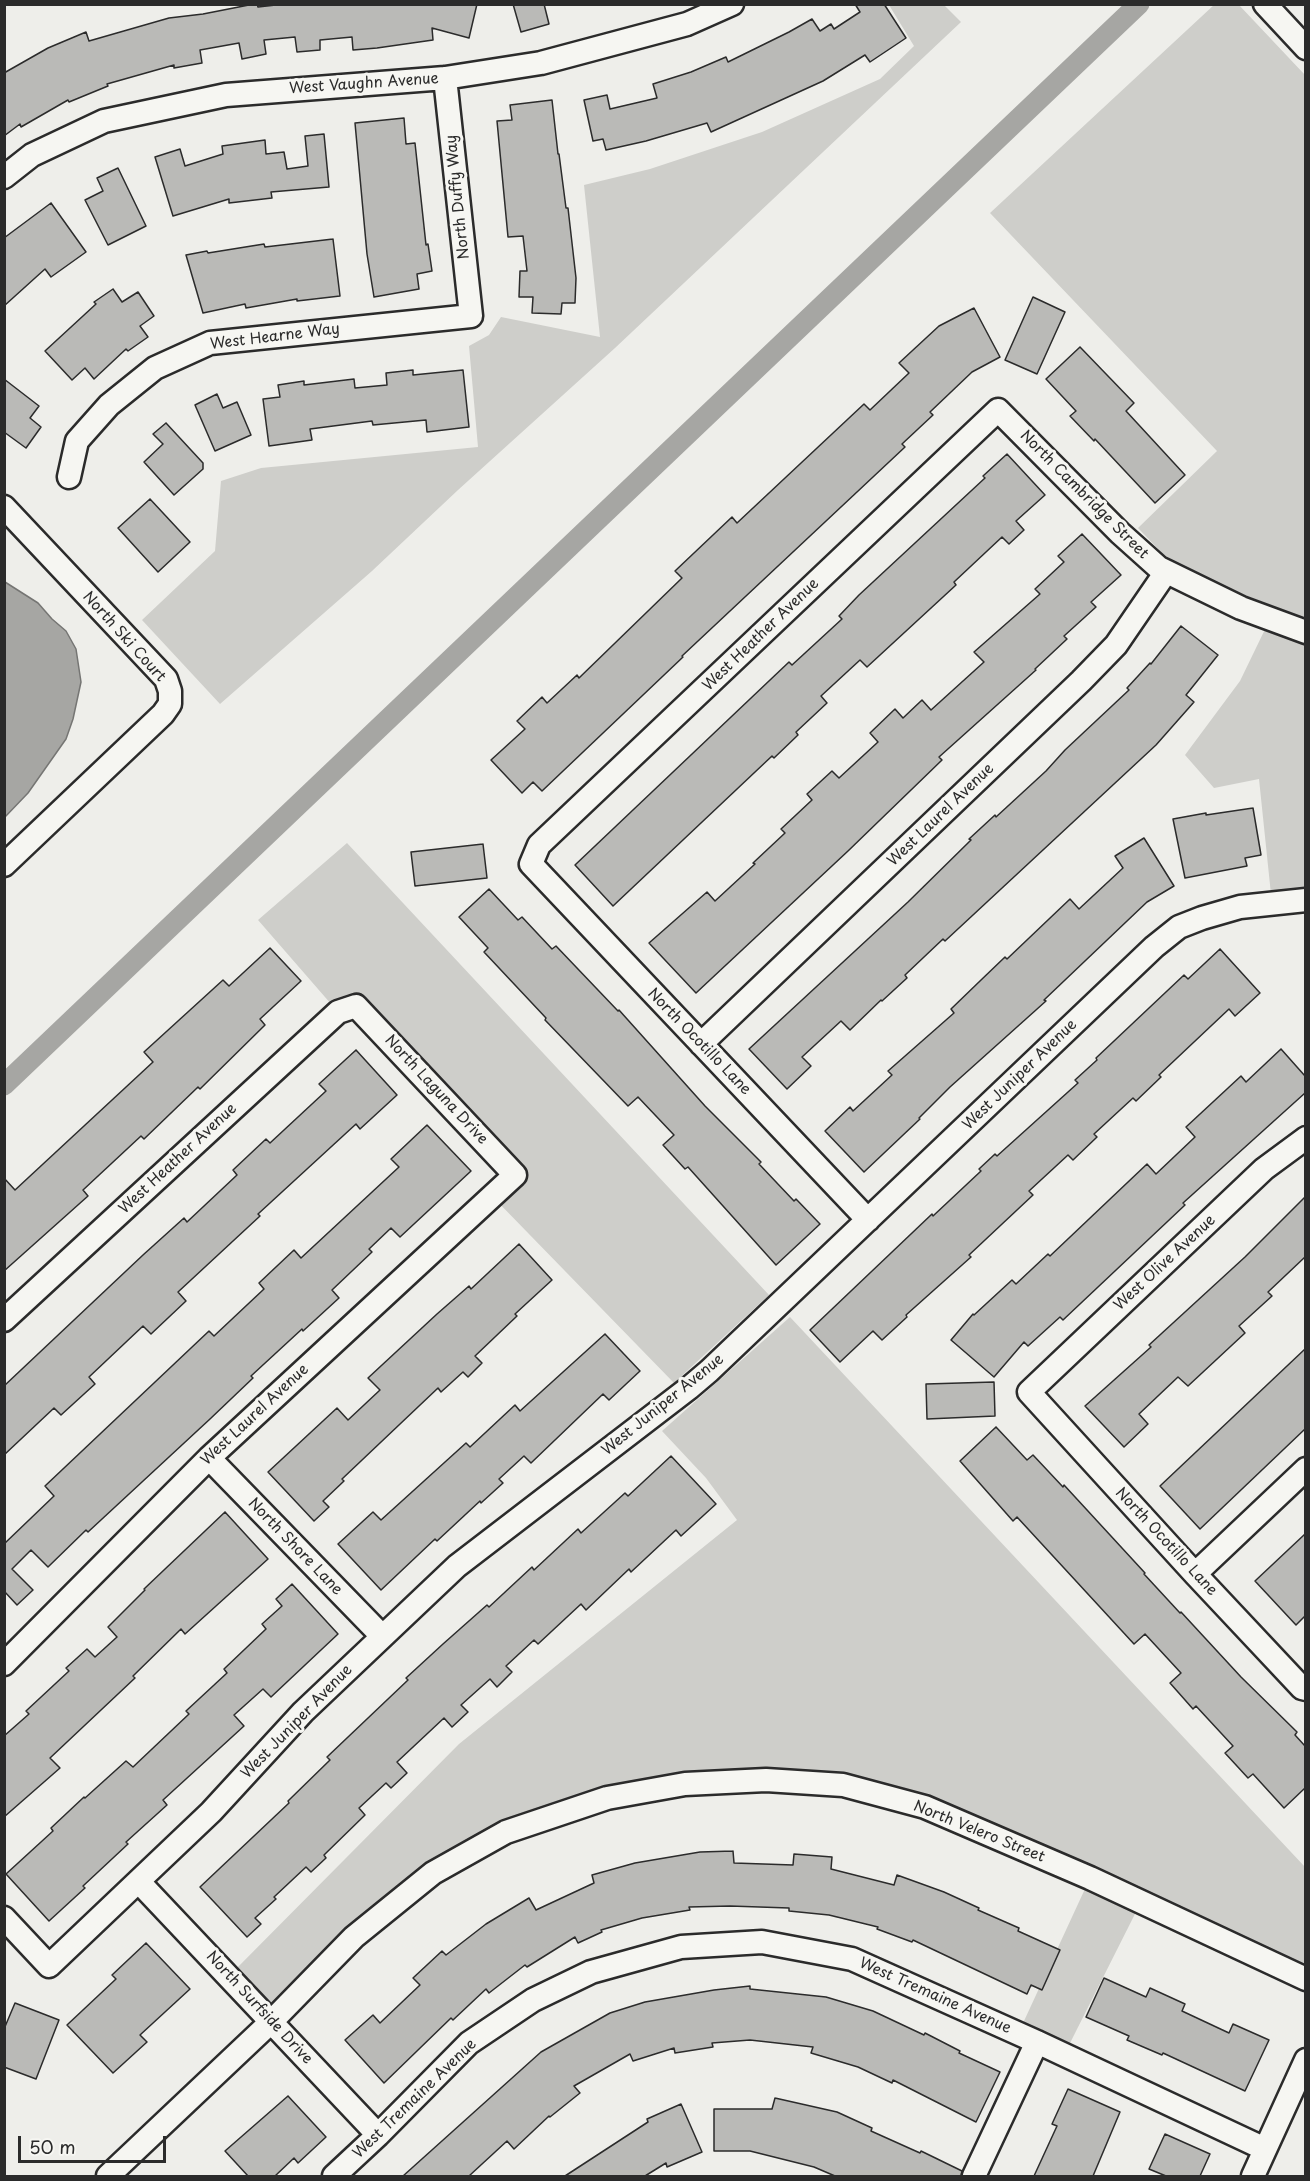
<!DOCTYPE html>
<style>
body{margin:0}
#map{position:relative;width:1310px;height:2181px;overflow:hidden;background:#eeeeea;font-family:"Playpen Sans",sans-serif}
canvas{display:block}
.frame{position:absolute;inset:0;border:6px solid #2b2b2b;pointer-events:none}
.scale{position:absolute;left:18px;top:2136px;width:148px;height:27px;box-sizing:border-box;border:3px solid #2b2b2b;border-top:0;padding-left:8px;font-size:18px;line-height:21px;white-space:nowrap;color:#2b2b2b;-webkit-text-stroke:4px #f6f6f2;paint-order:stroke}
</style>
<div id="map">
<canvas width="1310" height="2181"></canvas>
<div class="frame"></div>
<div class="scale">50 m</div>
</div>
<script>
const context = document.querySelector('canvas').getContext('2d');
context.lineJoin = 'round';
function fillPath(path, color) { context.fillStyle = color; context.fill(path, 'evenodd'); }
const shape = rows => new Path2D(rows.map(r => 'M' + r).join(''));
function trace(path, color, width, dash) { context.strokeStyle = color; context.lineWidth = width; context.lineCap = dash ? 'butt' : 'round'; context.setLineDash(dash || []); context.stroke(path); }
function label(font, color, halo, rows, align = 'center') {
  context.font = font + ' "Playpen Sans",sans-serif'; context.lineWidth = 6; context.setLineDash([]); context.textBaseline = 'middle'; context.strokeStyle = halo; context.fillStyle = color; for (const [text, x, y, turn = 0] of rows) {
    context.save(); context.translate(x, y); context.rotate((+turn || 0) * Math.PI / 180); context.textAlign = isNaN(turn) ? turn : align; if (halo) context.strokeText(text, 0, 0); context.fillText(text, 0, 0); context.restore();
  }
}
const green = shape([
 [1215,4,1239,5,1305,75,1305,618,1229,589,1183,567,1163,554,1138,528,1217,451,990,213],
 [889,5,944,5,961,22,615,348,458,490,372,571,220,704,142,620,215,551,221,481,261,468,478,447,469,346,489,335,501,317,600,337,584,185,650,169,762,132,880,79,914,46],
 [1270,619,1305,632,1305,900,1272,904,1259,779,1214,788,1185,755,1240,681],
 [347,843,769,1295,674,1383,492,1196,514,1176,356,1006,338,1012,258,920],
 [790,1317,1305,1867,1305,1979,1141,1902,1064,2055,1018,2034,1090,1878,843,1785,614,1797,433,1873,272,2021,229,1976,459,1744,737,1520,706,1478,662,1431]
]);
const water = shape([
 [5,582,38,603,52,619,66,631,76,649,81,682,73,719,66,739,28,793,5,817,5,582]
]);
const canal = shape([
 [4,1085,1139,4]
]);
const building = shape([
 [254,4,257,4,258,7,285,4,477,4,469,38,432,28,433,40,377,48,353,50,352,37,320,40,320,50,297,52,295,37,264,40,266,54,242,59,239,43,200,50,202,63,174,68,174,65,107,84,108,86,69,102,68,100,21,127,20,124,4,136,4,73,48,48,86,32,89,41,169,18,203,14,254,4],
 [513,4,544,4,549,24,521,32,513,4],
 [855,4,884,4,906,38,870,62,865,55,823,81,711,132,707,123,646,141,606,150,603,139,593,141,584,100,607,95,610,109,657,98,653,84,691,72,726,57,728,62,789,32,812,19,820,31,831,24,834,29,860,12,855,4],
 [552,100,558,154,559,154,566,208,568,208,576,278,575,303,562,303,561,314,532,313,533,297,519,297,520,271,527,271,523,236,508,237,497,121,512,120,510,105,552,100],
 [404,118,406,144,415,143,426,245,428,244,432,271,417,274,419,289,374,297,367,254,355,123,404,118],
 [324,134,329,187,271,192,272,198,229,203,229,199,173,216,155,157,180,149,185,166,223,154,222,146,265,140,266,154,284,152,287,169,308,166,305,136,324,134],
 [118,168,146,226,108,245,85,200,103,191,97,178,118,168],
 [51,203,86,252,51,277,45,269,4,306,4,238,51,203],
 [333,239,340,296,297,301,297,299,246,308,245,304,203,313,186,255,207,251,208,253,264,244,265,247,333,239],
 [113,289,122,302,138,292,154,316,140,326,148,337,128,351,126,349,94,379,85,368,72,380,45,351,96,304,94,302,113,289],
 [1033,297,1065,312,1037,374,1005,360,1033,297],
 [974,308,1000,357,972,372,930,412,933,415,902,444,905,447,682,656,683,657,542,791,533,782,522,793,491,760,525,729,517,721,542,697,547,703,577,675,579,678,682,578,675,571,732,517,737,523,864,404,870,410,909,373,899,363,939,326,974,308],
 [1080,347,1134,403,1126,411,1185,475,1155,503,1095,439,1094,441,1070,416,1076,411,1046,379,1080,347],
 [413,370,413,375,463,370,469,427,427,432,426,420,373,425,372,421,310,429,312,440,269,446,263,399,280,397,278,385,304,381,304,385,354,379,355,388,387,385,386,373,413,370],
 [4,379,39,406,30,418,41,427,26,448,4,432,4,379],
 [217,394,223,408,237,402,251,435,215,451,195,405,217,394],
 [166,423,203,463,203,469,174,495,144,462,163,444,153,434,166,423],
 [1007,454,1045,495,1016,521,1024,530,1009,544,1002,537,954,582,956,585,867,667,860,660,821,696,827,703,796,732,798,735,774,758,772,756,613,906,575,865,789,662,792,665,842,619,839,616,859,595,985,478,983,476,1007,454],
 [150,499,190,542,158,572,118,528,150,499],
 [1082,534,1121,575,1091,602,1096,607,1064,636,1067,639,1035,669,1036,670,939,757,942,760,848,851,696,993,649,943,707,892,715,901,755,864,753,863,785,833,781,829,812,800,807,794,832,771,839,778,878,742,870,733,895,709,903,718,922,700,931,710,984,662,974,652,1040,594,1035,589,1064,562,1058,556,1082,534],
 [1181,626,1218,655,1186,695,1194,702,1156,745,945,941,943,939,905,975,907,978,882,1001,881,1000,850,1030,841,1021,802,1057,811,1066,787,1089,749,1049,908,902,971,840,969,839,995,815,996,817,1046,771,1065,750,1129,690,1127,688,1150,663,1151,664,1181,626],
 [1253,808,1261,855,1245,858,1247,866,1185,878,1173,819,1206,813,1206,815,1253,808],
 [1144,838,1174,886,1147,902,1044,1000,1046,1001,950,1087,919,1118,920,1119,864,1172,825,1131,850,1107,853,1111,892,1075,888,1071,954,1013,951,1009,980,981,1005,957,1007,959,1070,899,1079,909,1123,868,1115,856,1144,838],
 [483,844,487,878,415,886,411,852,483,844],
 [489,889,518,920,522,917,552,949,556,946,618,1011,619,1010,705,1106,761,1162,759,1164,794,1201,796,1199,820,1224,776,1265,688,1167,685,1169,663,1145,674,1135,638,1097,628,1106,545,1020,546,1018,484,952,488,948,459,917,489,889],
 [270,948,301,981,260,1019,265,1025,200,1089,198,1087,144,1139,141,1136,83,1190,88,1196,4,1271,4,1178,15,1190,153,1062,144,1052,223,980,229,986,270,948],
 [1220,949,1260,993,1235,1016,1229,1009,1159,1075,1161,1077,1136,1101,1133,1098,1094,1134,1097,1137,1073,1160,1068,1155,1029,1191,1033,1195,969,1255,971,1257,906,1315,907,1317,882,1340,873,1331,840,1362,810,1330,932,1214,933,1216,981,1171,979,1169,995,1154,997,1156,1078,1083,1075,1080,1097,1060,1096,1058,1184,975,1188,979,1220,949],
 [1281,1049,1305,1076,1305,1093,1183,1203,1185,1205,1063,1320,1060,1317,1028,1346,1024,1342,994,1377,951,1340,973,1314,974,1315,1012,1280,1016,1284,1048,1254,1050,1256,1147,1164,1156,1174,1195,1137,1186,1127,1241,1076,1246,1082,1281,1049],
 [356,1050,397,1095,360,1129,356,1124,258,1214,260,1216,178,1292,186,1301,151,1334,143,1326,89,1377,95,1384,61,1415,54,1408,4,1455,4,1386,143,1255,184,1218,187,1222,237,1175,233,1170,266,1139,270,1143,326,1091,319,1084,356,1050],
 [427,1125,471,1171,400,1237,391,1228,369,1249,372,1252,332,1290,339,1298,303,1331,302,1329,251,1376,253,1378,210,1419,88,1532,86,1530,48,1567,31,1550,12,1569,33,1590,17,1605,4,1591,4,1544,54,1496,45,1486,209,1331,214,1336,264,1289,259,1283,294,1250,301,1258,399,1167,391,1159,427,1125],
 [1305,1197,1305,1257,1268,1292,1272,1296,1239,1326,1245,1333,1188,1386,1178,1377,1139,1414,1148,1424,1124,1447,1085,1406,1151,1347,1149,1345,1245,1257,1305,1197],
 [519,1244,552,1280,515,1314,517,1316,475,1356,482,1363,468,1377,463,1372,441,1392,438,1388,342,1479,344,1481,323,1501,329,1507,314,1521,268,1472,337,1408,348,1420,380,1390,368,1378,437,1314,469,1286,471,1289,519,1244],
 [605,1334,640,1371,609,1400,603,1394,531,1463,524,1456,499,1479,503,1483,481,1503,480,1501,437,1541,435,1539,381,1590,338,1544,373,1512,381,1520,466,1443,470,1447,515,1405,520,1411,605,1334],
 [1305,1349,1305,1429,1200,1529,1160,1486,1305,1349],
 [994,1382,995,1416,927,1419,926,1384,994,1382],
 [996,1427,1027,1460,1033,1455,1063,1487,1064,1485,1145,1573,1144,1574,1180,1613,1181,1612,1241,1677,1297,1732,1295,1735,1305,1746,1305,1788,1284,1808,1253,1774,1248,1778,1225,1753,1233,1746,1196,1706,1193,1709,1170,1683,1181,1673,1145,1634,1134,1644,1017,1517,1013,1521,960,1461,996,1427],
 [671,1456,716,1504,681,1536,676,1530,631,1572,629,1569,586,1610,581,1604,538,1644,534,1640,506,1666,512,1672,497,1687,490,1679,461,1705,468,1712,452,1727,444,1718,397,1762,407,1773,391,1788,386,1783,359,1808,365,1815,324,1855,326,1858,311,1872,306,1867,274,1897,276,1899,255,1918,261,1924,247,1937,200,1887,289,1803,288,1801,330,1760,327,1757,408,1680,406,1678,443,1644,487,1605,489,1607,532,1567,534,1570,578,1529,581,1533,625,1493,628,1496,671,1456],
 [225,1512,268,1559,185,1634,181,1629,133,1676,135,1678,50,1758,60,1768,4,1817,4,1736,29,1714,26,1711,69,1671,66,1668,87,1649,95,1657,117,1637,108,1627,145,1590,144,1589,225,1512],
 [1305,1534,1305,1616,1296,1625,1255,1581,1305,1534],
 [292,1584,338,1634,271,1697,263,1689,234,1715,244,1726,163,1800,167,1805,126,1842,128,1844,83,1886,85,1888,49,1921,6,1874,53,1831,51,1828,84,1797,85,1798,126,1761,133,1767,189,1714,186,1711,227,1673,224,1669,266,1629,262,1624,282,1606,276,1599,292,1584],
 [733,1851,734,1863,793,1865,794,1854,832,1857,831,1869,894,1885,897,1875,944,1892,979,1908,978,1910,1019,1928,1018,1931,1060,1950,1042,1990,1031,1985,1027,1994,913,1940,912,1942,877,1929,878,1927,829,1915,789,1911,789,1908,730,1906,689,1907,690,1910,642,1918,601,1930,602,1932,578,1943,575,1937,527,1967,525,1965,489,1993,486,1989,453,2020,451,2018,384,2083,345,2040,373,2015,380,2023,420,1985,413,1978,442,1951,446,1955,486,1924,529,1898,536,1910,594,1883,592,1875,635,1863,700,1852,733,1851],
 [146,1943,190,1989,140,2035,147,2042,113,2073,67,2025,116,1979,112,1975,146,1943],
 [1104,1978,1146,1997,1150,1988,1185,2004,1182,2011,1229,2033,1233,2024,1269,2040,1245,2091,1163,2053,1162,2055,1127,2040,1129,2036,1086,2017,1104,1978],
 [750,1986,750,1989,826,1997,873,2011,924,2035,925,2033,960,2051,959,2053,1000,2072,976,2122,893,2080,892,2083,858,2067,811,2053,813,2047,750,2040,712,2043,713,2047,675,2053,674,2048,633,2061,630,2054,574,2086,580,2093,550,2117,549,2116,514,2149,507,2141,469,2176,403,2176,541,2052,610,2013,645,2002,714,1990,750,1986],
 [15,2003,59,2020,36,2079,4,2067,4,2029,15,2003],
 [1068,2089,1120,2112,1093,2176,1034,2176,1057,2126,1052,2124,1068,2089],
 [288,2096,326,2137,298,2163,294,2158,275,2176,248,2176,225,2151,288,2096],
 [775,2098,837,2112,872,2128,871,2131,920,2153,921,2151,962,2171,961,2176,835,2176,814,2167,750,2151,714,2151,714,2109,772,2109,775,2098],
 [681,2104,702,2152,667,2167,666,2163,645,2176,565,2176,648,2122,647,2119,681,2104],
 [1165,2134,1210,2154,1200,2176,1166,2176,1149,2169,1165,2134]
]);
const minor = shape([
 [1265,4,1306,48],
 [4,177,32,155,104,121,226,95,445,78,541,63,687,24,732,4],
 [69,477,77,441,109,405,155,368,210,343,471,316,445,78],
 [4,507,166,679,170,691,170,704,163,714,4,865],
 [701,1044,1081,681,1116,645,1166,572],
 [1306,1138,1264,1169,1029,1392,1195,1574,1302,1688,1306,1689],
 [868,1220,531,864,539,845,998,410,1120,533,1159,568,1241,608,1306,632],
 [4,1320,338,1012,356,1006,515,1175,209,1458,4,1664],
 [209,1458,382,1636],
 [1195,1574,1306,1469],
 [139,1882,378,2135],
 [4,1918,49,1966,211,1812,303,1712,457,1566,689,1388,709,1371,1154,947,1179,927,1202,918,1240,907,1306,900],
 [108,2176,272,2021,354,1937,433,1873,506,1832,607,1798,685,1784,766,1780,843,1785,925,1807,1090,1878,1306,1979],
 [334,2176,378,2135,469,2043,533,2000,591,1972,681,1947,762,1942,852,1959,1037,2042,1265,2149],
 [974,2176,1037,2042],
 [1253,2176,1306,2060]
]);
const streetNames = [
 ["West Vaughn Avenue",364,84,-4],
 ["North Duffy Way",458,197,-96],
 ["West Hearne Way",275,337,-7],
 ["North Cambridge Street",1084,495,45],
 ["West Heather Avenue",761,635,-44],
 ["North Ski Court",124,637,48],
 ["West Laurel Avenue",941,815,-44],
 ["North Ocotillo Lane",699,1042,46],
 ["West Juniper Avenue",1020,1075,-44],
 ["North Laguna Drive",436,1090,47],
 ["West Heather Avenue",178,1159,-43],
 ["West Olive Avenue",1165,1263,-43],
 ["West Juniper Avenue",663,1405,-39],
 ["West Laurel Avenue",255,1415,-43],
 ["North Ocotillo Lane",1166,1542,47],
 ["North Shore Lane",295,1547,46],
 ["West Juniper Avenue",297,1722,-46],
 ["North Velero Street",979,1832,22],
 ["West Tremaine Avenue",935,1996,24],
 ["North Surfside Drive",259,2008,47],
 ["West Tremaine Avenue",415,2099,-44]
];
fillPath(green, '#cececa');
fillPath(water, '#a6a6a3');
trace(water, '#757573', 1.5);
trace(canal, '#a6a6a3', 21);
fillPath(building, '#babab7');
trace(building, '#2b2b2b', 1.5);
trace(minor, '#2b2b2b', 27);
trace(minor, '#f6f6f2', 22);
label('15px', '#2b2b2b', '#f6f6f2', streetNames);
</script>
